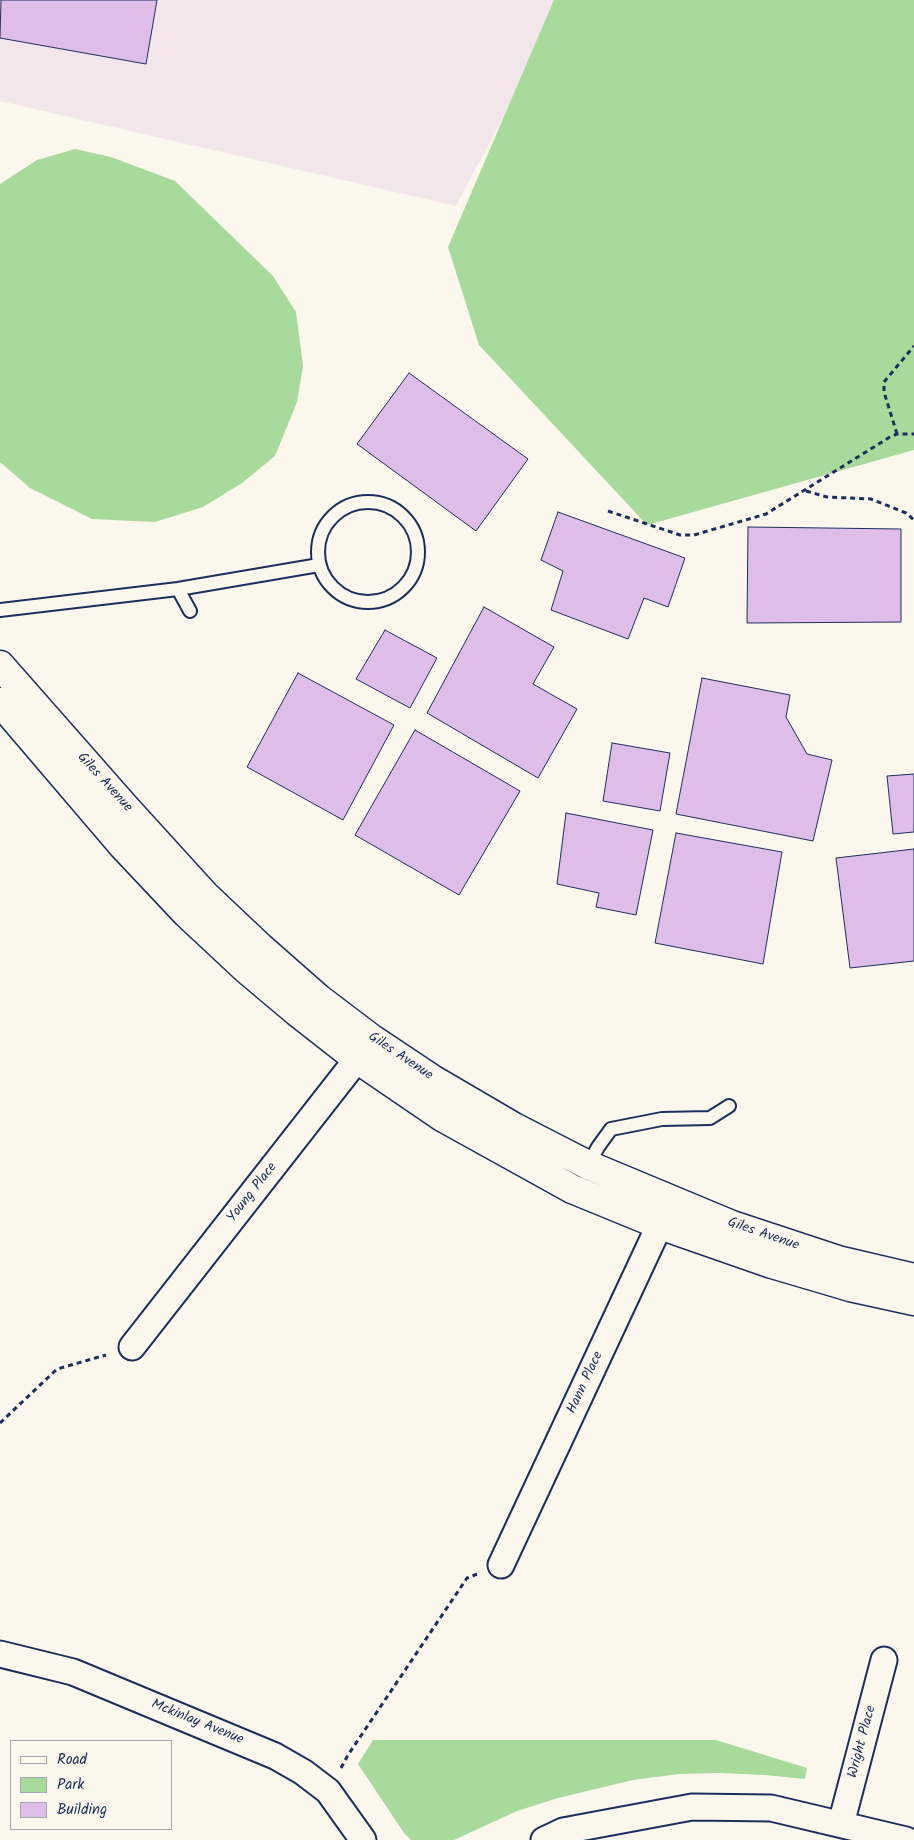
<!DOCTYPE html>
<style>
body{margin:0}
#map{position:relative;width:914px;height:1840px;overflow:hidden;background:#fbf7ec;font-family:Kalam,sans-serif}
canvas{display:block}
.legend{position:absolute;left:10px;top:1740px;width:162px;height:90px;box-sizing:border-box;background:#fbf7ec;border:1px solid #a1a7b3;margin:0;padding:6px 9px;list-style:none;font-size:15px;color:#1b2f5e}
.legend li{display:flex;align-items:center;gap:10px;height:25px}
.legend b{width:25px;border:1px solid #a1a7b3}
</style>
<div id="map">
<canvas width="914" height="1840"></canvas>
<ul class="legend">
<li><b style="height:6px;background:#fbf7ec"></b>Road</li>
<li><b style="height:14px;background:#a8da9c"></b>Park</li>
<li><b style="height:14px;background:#debde8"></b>Building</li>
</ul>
</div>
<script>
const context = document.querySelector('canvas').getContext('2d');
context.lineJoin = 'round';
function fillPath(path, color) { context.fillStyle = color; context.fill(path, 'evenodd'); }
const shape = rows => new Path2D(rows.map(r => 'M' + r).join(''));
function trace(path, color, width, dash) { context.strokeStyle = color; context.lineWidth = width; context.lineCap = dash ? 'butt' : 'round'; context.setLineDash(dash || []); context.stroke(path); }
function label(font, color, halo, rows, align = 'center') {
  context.font = font + ' Kalam,sans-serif'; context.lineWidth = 4; context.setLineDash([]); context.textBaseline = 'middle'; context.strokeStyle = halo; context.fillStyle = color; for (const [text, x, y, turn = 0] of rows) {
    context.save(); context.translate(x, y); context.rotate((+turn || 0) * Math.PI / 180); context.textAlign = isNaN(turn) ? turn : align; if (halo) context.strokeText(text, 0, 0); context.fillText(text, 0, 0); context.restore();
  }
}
const built = shape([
 [0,0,565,0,456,206,0,101]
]);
const green = shape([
 [554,0,914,0,914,450,647,525,479,345,448,247],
 [75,149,111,157,175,181,273,276,296,312,303,366,297,402,275,456,242,483,203,507,155,522,92,519,30,488,0,462,0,184,37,160],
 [373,1740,716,1740,807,1768,805,1779,765,1775,720,1773,679,1774,633,1780,558,1798,517,1811,454,1840,411,1840,404,1833,358,1764]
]);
const building = shape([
 [1,0,157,0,146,64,0,38,1,0],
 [409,373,528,459,476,531,357,444,409,373],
 [558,512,685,558,668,607,644,598,628,639,551,610,563,571,541,560,558,512],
 [748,527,901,529,901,622,747,623,748,527],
 [484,607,554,647,533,684,577,709,538,778,427,713,484,607],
 [385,630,437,658,410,708,356,679,385,630],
 [298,673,394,725,343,820,247,767,298,673],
 [702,678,790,695,786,717,807,754,832,760,813,841,676,814,702,678],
 [415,730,520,791,459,895,355,835,415,730],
 [612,743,670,753,660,811,603,801,612,743],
 [914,774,914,832,893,834,887,776,914,774],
 [566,813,653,830,636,915,596,907,599,893,557,884,566,813],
 [676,833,782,852,763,964,655,943,676,833],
 [914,849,914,961,850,968,836,858,914,849]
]);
const path = shape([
 [897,434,884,392,884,382,914,346],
 [806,491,827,497,871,499,906,513,914,520],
 [608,511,680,535,694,535,766,514,890,437,897,434,914,434],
 [0,1423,57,1369,106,1355],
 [341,1768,348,1755,467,1578,477,1574]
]);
const service = shape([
 '318 552a50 50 0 1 1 100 0a50 50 0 1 1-100 0Z',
 [178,589,190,611],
 [0,610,178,589,319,565],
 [588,1165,598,1147,611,1129,662,1119,710,1118,729,1106]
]);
const minor = shape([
 [132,1347,369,1044],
 [501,1565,668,1207],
 [0,1654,73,1672,275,1756,303,1772,328,1791,363,1840],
 [841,1824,884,1660],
 [544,1840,563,1831,692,1807,771,1808,906,1840]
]);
const tertiary = shape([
 [0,665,125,807,205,895,260,947,318,998,372,1039,432,1079,514,1127,588,1165,732,1225,838,1260,914,1278],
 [0,702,122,845,187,914,247,970,297,1012,357,1059,442,1117,572,1189,660,1225,772,1264,850,1287,914,1301]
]);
const streetNames = [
 ["Giles Avenue",104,783,48],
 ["Giles Avenue",400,1057,34],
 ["Young Place",253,1193,-52],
 ["Giles Avenue",763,1235,19],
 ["Hann Place",586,1383,-65],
 ["Mckinlay Avenue",197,1723,22],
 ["Wright Place",863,1742,-75]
];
fillPath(built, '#f2e6eb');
fillPath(green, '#a8da9c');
fillPath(building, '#debde8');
trace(building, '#1b2f5e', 1);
trace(service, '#1b2f5e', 16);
trace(minor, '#1b2f5e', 29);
trace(tertiary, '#1b2f5e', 31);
trace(path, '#1b2f5e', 3, [5, 4]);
trace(service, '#fbf7ec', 12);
trace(minor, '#fbf7ec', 25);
trace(tertiary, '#fbf7ec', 28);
label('14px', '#1b2f5e', '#fbf7ec', streetNames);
</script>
